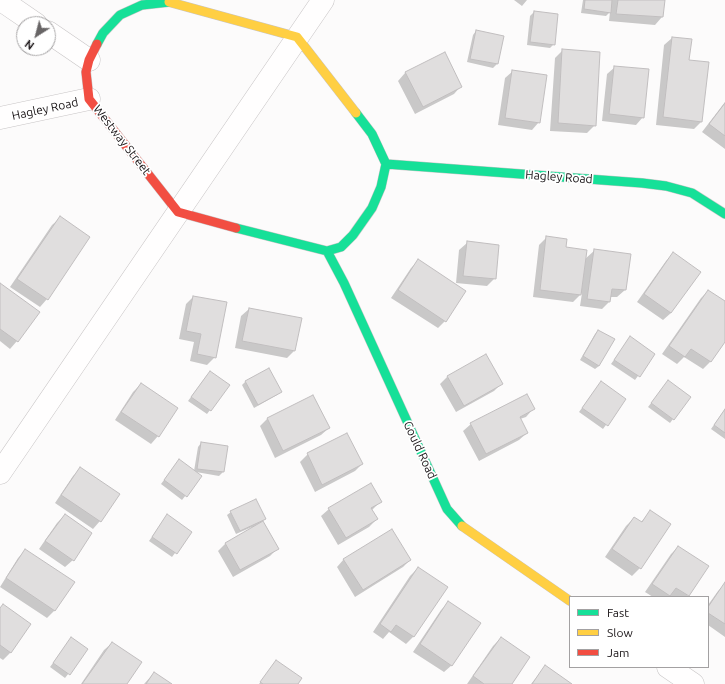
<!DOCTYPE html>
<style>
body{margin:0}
#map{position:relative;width:725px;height:684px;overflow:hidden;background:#fcfbfb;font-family:Ubuntu,sans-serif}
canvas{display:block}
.legend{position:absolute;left:569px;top:596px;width:140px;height:72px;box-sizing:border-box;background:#fff;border:1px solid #a3a1a2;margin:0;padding:5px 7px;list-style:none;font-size:12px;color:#191416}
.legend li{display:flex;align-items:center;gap:8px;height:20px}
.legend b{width:20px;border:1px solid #a3a1a2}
.north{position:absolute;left:16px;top:16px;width:40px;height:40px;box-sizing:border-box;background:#fff;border:1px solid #a3a1a2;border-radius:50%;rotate:216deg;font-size:11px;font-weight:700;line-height:16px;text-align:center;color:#191416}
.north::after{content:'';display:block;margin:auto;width:14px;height:18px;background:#686566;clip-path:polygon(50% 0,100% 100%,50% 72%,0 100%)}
</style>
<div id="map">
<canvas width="725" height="684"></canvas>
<ul class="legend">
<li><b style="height:5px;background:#16e098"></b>Fast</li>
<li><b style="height:5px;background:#ffcf43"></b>Slow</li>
<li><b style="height:5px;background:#f24e42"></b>Jam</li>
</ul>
<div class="north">N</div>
</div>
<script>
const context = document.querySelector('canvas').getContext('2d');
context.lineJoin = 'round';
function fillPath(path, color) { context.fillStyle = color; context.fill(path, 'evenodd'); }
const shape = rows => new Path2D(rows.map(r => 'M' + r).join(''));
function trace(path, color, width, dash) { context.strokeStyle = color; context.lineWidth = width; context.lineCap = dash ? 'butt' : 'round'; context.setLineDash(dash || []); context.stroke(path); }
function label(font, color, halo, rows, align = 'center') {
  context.font = font + ' Ubuntu,sans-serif'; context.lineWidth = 3.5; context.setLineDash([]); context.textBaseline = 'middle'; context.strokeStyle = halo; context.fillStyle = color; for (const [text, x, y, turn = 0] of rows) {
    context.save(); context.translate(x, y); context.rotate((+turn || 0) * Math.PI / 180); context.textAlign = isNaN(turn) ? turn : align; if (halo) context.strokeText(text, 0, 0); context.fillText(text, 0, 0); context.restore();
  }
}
const shadow = shape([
 [514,0,527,0,522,6],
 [583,0,664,0,662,17,655,25,609,21,610,12,606,16,581,13],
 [534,12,554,44,550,48,527,45,530,16],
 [476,31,503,37,497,64,493,68,467,62,473,35],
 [672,38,688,61,701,122,694,129,656,125,664,45],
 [563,50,595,125,587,133,550,131,555,58],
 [444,53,461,86,454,94,415,114,398,81,405,73],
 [615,67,643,117,636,125,602,121,607,74],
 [513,71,539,122,532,130,498,125,505,78],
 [725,102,725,149,702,132],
 [60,218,47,299,40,307,10,287,52,225],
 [547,237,585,259,595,250,625,290,617,297,610,297,609,302,602,309,580,306,582,293,573,302,533,297,539,245],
 [467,243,495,278,487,286,456,283,459,250],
 [673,254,671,313,663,320,637,302,666,261],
 [418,261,445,321,438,328,391,298,411,268],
 [0,285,17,341,10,349,0,341],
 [708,291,725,302,725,340,710,362,703,369,684,357,677,364,662,354,701,298],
 [193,297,215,357,207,365,190,361,194,342,179,339,186,304],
 [249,309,300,319,294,351,287,358,235,348,241,316],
 [598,331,599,366,595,369,580,360,595,334],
 [630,337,654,354,635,380,611,364],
 [207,375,229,385,207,414,188,401],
 [447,377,501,384,494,391,456,412,440,384],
 [246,381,280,392,277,395,254,408,242,385],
 [668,381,673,419,670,423,648,407],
 [601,382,625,399,603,429,579,412],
 [141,384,158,436,151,444,115,420,133,392],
 [313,396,329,428,321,435,275,458,260,426,267,419],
 [533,409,526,417,520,419,527,433,519,440,479,461,463,431,471,424],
 [725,409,725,439,711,429],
 [201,443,226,446,223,472,219,476,196,472,201,476,182,500,161,484,176,464,194,471,198,447],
 [308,454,362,464,355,471,315,492,300,462],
 [81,469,100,521,93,529,55,503,73,476],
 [381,501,372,510,377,519,369,527,338,545,321,516,329,509],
 [651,511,669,524,640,568,632,576,605,557,626,526,634,518,641,522],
 [231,512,265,519,262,521,277,549,270,556,233,577,218,551,226,543,253,528,252,527,236,534,227,515],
 [65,515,73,560,65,567,39,549,57,523],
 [167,515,191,532,172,557,149,541],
 [678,547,688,595,687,597,671,597,669,596,668,597,653,597,645,592,671,554],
 [25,551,55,610,47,618,0,587,18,558],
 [344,559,410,560,403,567,355,597,337,567],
 [418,568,414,636,406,644,389,632,383,639,373,632,410,576],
 [725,584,725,637,708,625,708,605,718,591],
 [448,603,452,665,444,672,413,652,441,610],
 [0,608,30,624,10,653,3,660,0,658],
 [501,638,511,684,467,684,493,646],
 [68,642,87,650,65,678,50,667],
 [112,643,126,684,81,684,104,650],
 [276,661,297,684,259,684],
 [545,667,570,684,531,684],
 [154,673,170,684,144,684]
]);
const building = shape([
 [585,0,612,0,611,13,584,9,585,0],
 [618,0,665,0,663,17,616,14,618,0],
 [534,11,558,14,555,45,530,42,534,11],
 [476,30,504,36,498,64,470,59,476,30],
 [672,37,692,39,689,60,709,62,702,122,663,117,672,37],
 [562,49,600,52,596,126,558,123,562,49],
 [445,52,462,87,423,107,405,72,445,52],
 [614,66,649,69,644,118,609,114,614,66],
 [512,70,547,75,540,123,505,118,512,70],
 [725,103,725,136,709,124,725,103],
 [60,216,90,237,48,300,17,279,60,216],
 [546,236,567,239,566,247,587,250,581,295,540,290,546,236],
 [467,241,499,245,496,279,463,276,467,241],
 [594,249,631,254,626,290,612,289,610,302,587,299,594,249],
 [673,252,701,272,671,313,644,294,673,252],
 [418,259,466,291,446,322,398,290,418,259],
 [0,283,40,312,18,342,0,329,0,283],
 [708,290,725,301,725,342,711,362,691,349,685,357,669,346,708,290],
 [193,296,227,302,216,358,197,354,201,334,186,331,193,296],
 [249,308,302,318,295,351,242,341,249,308],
 [598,330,615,339,599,366,583,356,598,330],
 [630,336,655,354,640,377,614,360,630,336],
 [486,354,503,384,464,406,447,376,486,354],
 [269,368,282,392,258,405,245,381,269,368],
 [210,371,230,385,211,411,191,397,210,371],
 [668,380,691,397,674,420,651,403,668,380],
 [601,381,626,399,608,426,582,408,601,381],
 [141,383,178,408,159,437,121,412,141,383],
 [527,394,535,409,520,417,528,433,486,454,470,423,527,394],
 [313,395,330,428,283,451,267,418,313,395],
 [725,409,725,433,714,425,725,409],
 [347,433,363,464,322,485,307,453,347,433],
 [201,442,228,446,224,472,197,469,201,442],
 [179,459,202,476,187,497,164,480,179,459],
 [80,467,120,494,101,522,61,495,80,467],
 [371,483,382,502,371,508,378,519,346,538,328,508,371,483],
 [256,499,266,519,240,531,230,511,256,499],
 [650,510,671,524,641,569,612,549,634,517,642,522,650,510],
 [65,514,92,533,74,561,45,541,65,514],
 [167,514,192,532,177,554,152,537,167,514],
 [263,521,279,549,240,570,225,543,263,521],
 [392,529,411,560,363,590,343,559,392,529],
 [678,546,709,566,689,596,676,588,670,596,652,584,678,546],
 [25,549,75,582,55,611,6,578,25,549],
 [418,567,448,587,414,637,396,625,391,632,380,624,418,567],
 [725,582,725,624,708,613,708,607,725,582],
 [448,601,481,623,452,666,420,644,448,601],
 [3,604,31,624,11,653,0,645,0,608,3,604],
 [71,637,88,649,70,675,53,663,71,637],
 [501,637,530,657,512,684,484,684,473,676,501,637],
 [112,642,142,662,127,684,82,684,112,642],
 [276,660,302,678,298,684,263,684,260,682,276,660],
 [545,665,572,684,532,684,545,665],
 [154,672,172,684,146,684,154,672]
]);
const street = shape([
 [1,0,36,24],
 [48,32,89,60],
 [0,118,89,99],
 [0,473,323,0],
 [668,667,693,684]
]);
const fast = shape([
 [97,44,103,33,120,15,142,5,169,2],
 [386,164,642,183,666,186,692,193,725,214],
 [236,228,327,251,341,247,353,235,372,208,381,187,386,164,372,134,356,113],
 [327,251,344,283,447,509,462,526]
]);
const slow = shape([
 [169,2,297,37,356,113],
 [462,526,570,601]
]);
const jam = shape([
 [97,44,89,60,86,72,89,99,178,212,236,228]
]);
const streetNames = [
 ["Hagley Road",45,109,-12],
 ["Westway Street",122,140,52],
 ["Hagley Road",559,177,4],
 ["Gould Road",420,450,65]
];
fillPath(shadow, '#0003');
fillPath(building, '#e0dede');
trace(building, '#c1bebf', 1);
trace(street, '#c8c5c6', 23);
trace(fast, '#c8c5c6', 10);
trace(slow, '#c8c5c6', 10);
trace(jam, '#c8c5c6', 10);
trace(street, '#fffefe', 22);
trace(fast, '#16e098', 9);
trace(slow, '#ffcf43', 9);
trace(jam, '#f24e42', 9);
label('12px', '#191416', '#fff', streetNames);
</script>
